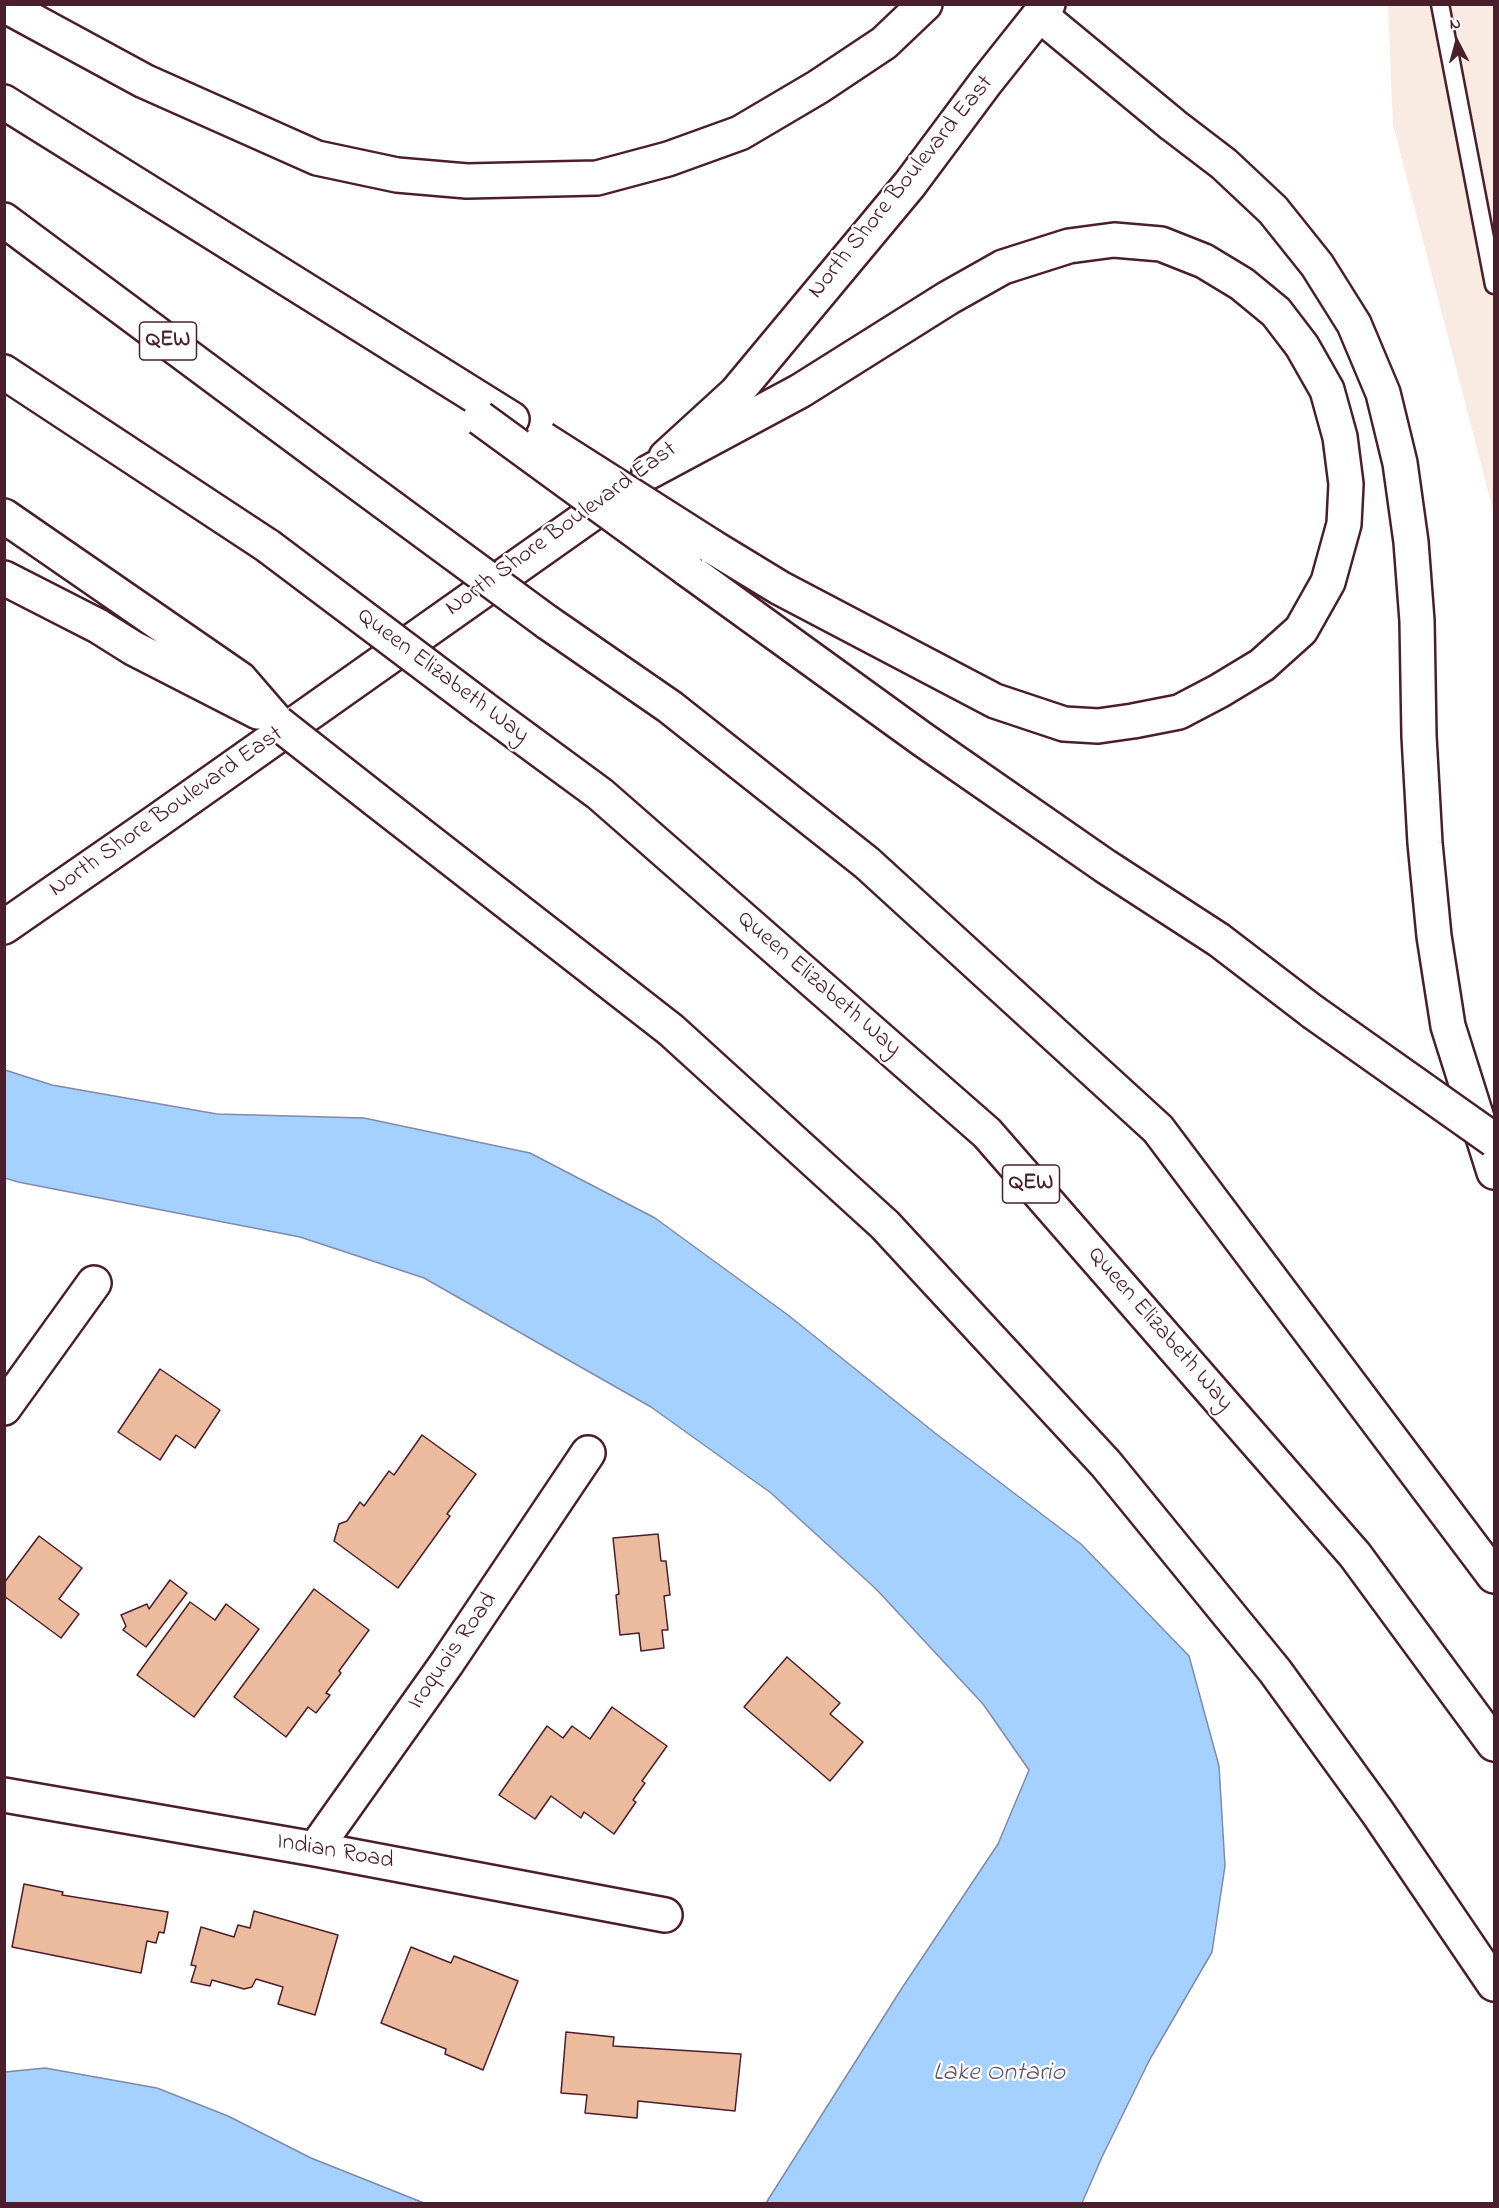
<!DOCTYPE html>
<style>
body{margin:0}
#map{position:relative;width:1499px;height:2208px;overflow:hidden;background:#fff;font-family:"Indie Flower",sans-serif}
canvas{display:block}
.frame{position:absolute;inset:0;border:6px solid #4a1f2b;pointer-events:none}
.north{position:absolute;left:1427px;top:12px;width:60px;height:60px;-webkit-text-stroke:4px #fff;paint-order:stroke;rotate:354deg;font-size:16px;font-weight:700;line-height:24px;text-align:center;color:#4a1f2b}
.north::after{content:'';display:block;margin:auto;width:21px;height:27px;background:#4a1f2b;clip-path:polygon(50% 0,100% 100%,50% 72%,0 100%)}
</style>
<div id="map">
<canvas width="1499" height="2208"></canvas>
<div class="frame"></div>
<div class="north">N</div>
</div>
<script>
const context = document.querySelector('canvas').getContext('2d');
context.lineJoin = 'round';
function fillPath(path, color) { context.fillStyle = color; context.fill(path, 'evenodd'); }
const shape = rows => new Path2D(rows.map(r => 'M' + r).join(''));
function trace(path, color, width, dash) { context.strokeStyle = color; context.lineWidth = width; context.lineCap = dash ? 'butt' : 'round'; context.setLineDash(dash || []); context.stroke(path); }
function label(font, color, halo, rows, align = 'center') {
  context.font = font + ' "Indie Flower",sans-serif'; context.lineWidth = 4.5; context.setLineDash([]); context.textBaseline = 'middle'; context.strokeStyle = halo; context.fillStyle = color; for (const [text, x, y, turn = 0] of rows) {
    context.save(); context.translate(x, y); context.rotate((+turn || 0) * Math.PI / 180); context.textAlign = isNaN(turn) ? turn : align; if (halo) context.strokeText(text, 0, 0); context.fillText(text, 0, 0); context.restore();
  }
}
const built = shape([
 [1388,5,1494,5,1494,514,1393,125]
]);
const water = shape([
 [5,1070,52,1085,217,1114,364,1118,530,1153,655,1218,788,1315,935,1433,1081,1544,1189,1656,1219,1766,1225,1866,1212,1952,1150,2059,1102,2157,1082,2203,766,2203,902,1988,998,1844,1029,1770,983,1704,876,1589,771,1493,651,1407,424,1278,300,1237,18,1182,5,1178,5,1070],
 [45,2068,157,2088,228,2116,311,2158,424,2203,5,2203,5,2072,45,2068]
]);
const building = shape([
 [160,1369,220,1410,195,1448,176,1435,160,1460,118,1432,160,1369],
 [422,1435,476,1474,447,1514,450,1516,398,1588,334,1541,339,1524,347,1521,360,1502,364,1506,389,1471,394,1475,422,1435],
 [658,1534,661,1561,666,1561,670,1595,664,1596,668,1630,662,1630,664,1648,641,1651,639,1633,620,1635,616,1595,619,1594,613,1538,658,1534],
 [39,1536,82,1568,59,1599,79,1614,61,1638,4,1596,4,1583,39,1536],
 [170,1580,187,1593,146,1647,123,1630,126,1626,121,1615,147,1604,149,1609,170,1580],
 [314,1589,369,1630,339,1671,341,1673,326,1693,330,1695,316,1713,308,1707,286,1737,234,1697,314,1589],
 [190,1602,215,1620,226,1604,259,1629,194,1717,137,1675,190,1602],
 [787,1657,840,1703,830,1714,863,1742,830,1781,744,1707,787,1657],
 [612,1707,667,1746,642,1781,645,1783,633,1800,636,1802,614,1834,584,1812,581,1818,551,1796,535,1819,499,1795,547,1726,563,1738,572,1726,590,1739,612,1707],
 [24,1884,63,1892,62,1895,168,1912,164,1933,159,1932,156,1943,147,1941,141,1973,12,1947,24,1884],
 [254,1911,338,1935,315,2015,278,2004,283,1987,256,1979,252,1987,244,1989,212,1980,210,1986,191,1982,196,1966,191,1965,201,1927,234,1937,238,1925,250,1928,254,1911],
 [411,1947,451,1963,454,1956,518,1981,483,2070,445,2054,446,2049,381,2023,411,1947],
 [566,2032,614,2037,613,2046,741,2054,735,2111,638,2101,637,2118,585,2113,587,2095,561,2093,566,2032]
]);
const lane = shape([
 [1440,4,1494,285]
]);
const street = shape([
 [4,1408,94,1283],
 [4,1795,315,1849,665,1915],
 [315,1849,447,1663,588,1453]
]);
const primary = shape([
 [666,457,736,393,910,184,986,82,1048,4],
 [4,927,157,821,624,491]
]);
const highway = shape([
 [4,5,144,81,317,158,397,175,467,181,597,178,668,159,740,133,818,87,884,43,925,4],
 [1040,15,1173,125,1224,164,1273,210,1317,265,1354,324,1383,393,1400,463,1411,542,1417,621,1419,736,1425,843,1434,936,1448,1026,1494,1172],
 [4,102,512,419],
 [4,220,331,463],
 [4,372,268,546],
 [649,472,800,391,948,298,1003,267,1069,246,1114,240,1161,244,1204,261,1242,284,1276,312,1302,346,1327,390,1340,437,1346,484,1344,524,1328,582,1301,630,1262,665,1219,691,1179,712,1133,721,1098,726,1064,724,995,701,780,588,711,546],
 [4,516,240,679,278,723],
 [687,569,922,739,1105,866,1219,940,1313,1012],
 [4,578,98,626,133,648,258,712],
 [547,622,670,707,867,863,1158,1129,1494,1576],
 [483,708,600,794,987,1133,1355,1555,1494,1744],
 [376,800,671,1030,885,1225,1106,1464,1275,1671,1378,1813,1494,1984]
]);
const highwayBridge = shape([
 [480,418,687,569],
 [543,439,711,546],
 [331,463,547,622],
 [268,546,483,708],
 [278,723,376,800],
 [1313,1012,1494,1140]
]);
const shields = [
 [168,341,57],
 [1031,1184,57]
];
const shieldNames = [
 ["QEW",168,341],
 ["QEW",1031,1184]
];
const streetNames = [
 ["North Shore Boulevard East",902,188,-51],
 ["North Shore Boulevard East",562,530,-36],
 ["Queen Elizabeth Way",442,677,37],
 ["North Shore Boulevard East",167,813,-35],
 ["Queen Elizabeth Way",818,985,41],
 ["Queen Elizabeth Way",1159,1330,49],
 ["Iroquois Road",454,1652,-55],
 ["Indian Road",335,1853,10]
];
const waterNames = [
 ["Lake Ontario",999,2075]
];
fillPath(built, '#f9eae2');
fillPath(water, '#a4d1ff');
trace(water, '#808aaa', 1.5);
fillPath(building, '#ecba9d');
trace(building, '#4a1f2b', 1.5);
trace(lane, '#4a1f2b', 21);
trace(street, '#4a1f2b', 38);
trace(primary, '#4a1f2b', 38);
trace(highway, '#4a1f2b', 38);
trace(lane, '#fff', 16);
trace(street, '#fff', 33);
trace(primary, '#fff', 33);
trace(highway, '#fff', 33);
trace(highwayBridge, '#4a1f2b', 38, []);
trace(highwayBridge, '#fff', 33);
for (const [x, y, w] of shields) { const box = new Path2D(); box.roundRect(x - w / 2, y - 19, w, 38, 4.5); context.fillStyle = '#fff'; context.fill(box); trace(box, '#4a1f2b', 1.5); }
label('bold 22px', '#4a1f2b', null, shieldNames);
label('24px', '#4a1f2b', '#fff', streetNames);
label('italic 26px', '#65546b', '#fff', waterNames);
</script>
